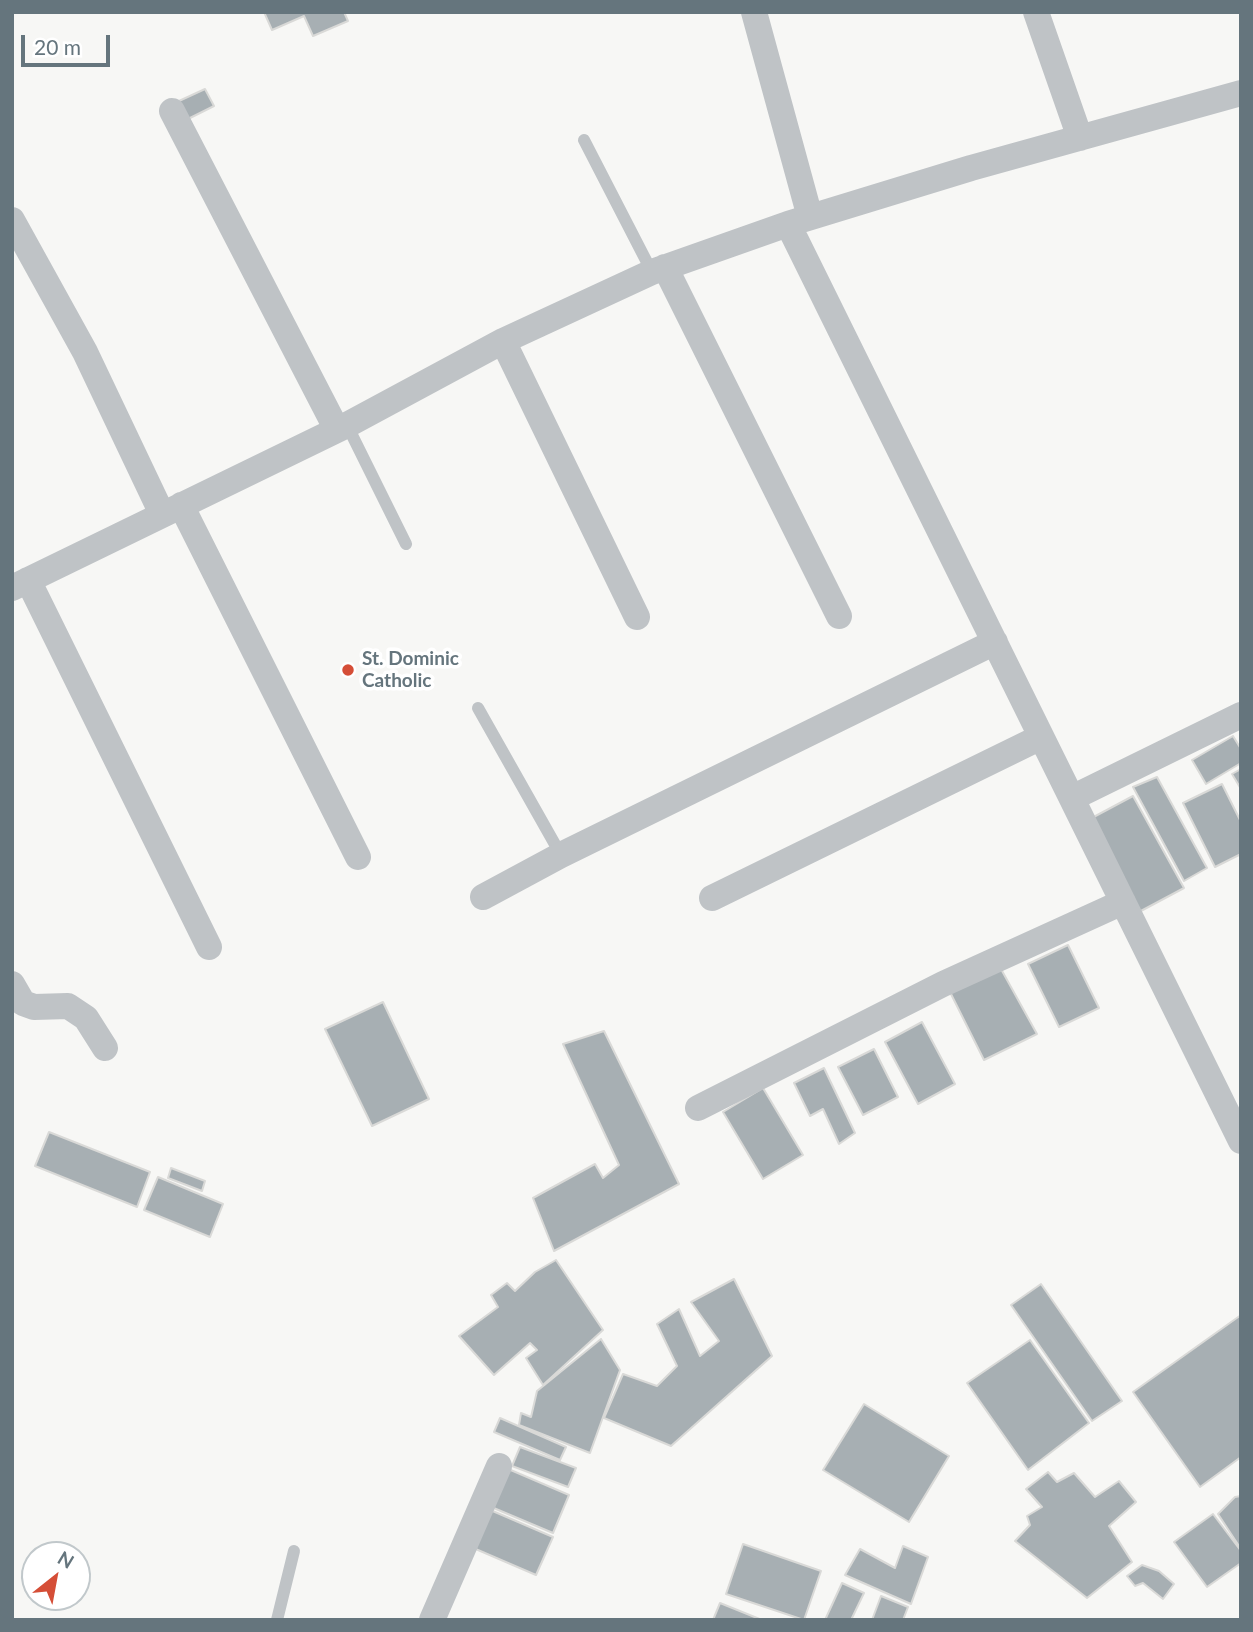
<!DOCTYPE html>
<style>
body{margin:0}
#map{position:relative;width:1253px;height:1632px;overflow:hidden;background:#f7f7f5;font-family:Lato,sans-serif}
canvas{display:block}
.frame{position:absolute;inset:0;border:14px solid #65757d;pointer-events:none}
.north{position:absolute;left:21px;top:1541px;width:70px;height:70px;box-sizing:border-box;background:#fff;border:2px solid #c1c8cb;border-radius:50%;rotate:31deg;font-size:19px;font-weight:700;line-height:28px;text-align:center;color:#65757d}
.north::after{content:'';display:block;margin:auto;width:24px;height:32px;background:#d54e37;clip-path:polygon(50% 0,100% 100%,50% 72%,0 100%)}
.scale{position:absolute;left:21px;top:35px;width:89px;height:32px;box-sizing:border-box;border:4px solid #65757d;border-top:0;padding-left:9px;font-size:21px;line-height:24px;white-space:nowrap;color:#65757d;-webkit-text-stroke:5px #fff;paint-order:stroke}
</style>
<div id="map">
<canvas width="1253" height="1632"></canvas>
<div class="frame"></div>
<div class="north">N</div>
<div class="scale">20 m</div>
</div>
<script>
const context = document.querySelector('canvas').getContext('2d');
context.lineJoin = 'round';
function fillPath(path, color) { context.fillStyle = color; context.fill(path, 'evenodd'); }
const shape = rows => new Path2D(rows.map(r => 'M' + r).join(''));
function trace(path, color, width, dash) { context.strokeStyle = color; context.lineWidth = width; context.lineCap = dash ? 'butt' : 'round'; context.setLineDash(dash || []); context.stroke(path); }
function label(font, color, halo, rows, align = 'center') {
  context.font = font + ' Lato,sans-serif'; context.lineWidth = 7; context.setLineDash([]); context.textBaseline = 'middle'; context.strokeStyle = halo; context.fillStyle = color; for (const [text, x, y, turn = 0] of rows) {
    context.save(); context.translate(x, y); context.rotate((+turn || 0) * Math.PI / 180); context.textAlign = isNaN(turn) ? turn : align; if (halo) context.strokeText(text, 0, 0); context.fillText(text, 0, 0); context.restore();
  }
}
const building = shape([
 [264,12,344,12,348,21,313,36,304,16,272,30,264,12],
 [205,89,214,106,188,119,179,101,205,89],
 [1233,736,1241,749,1241,763,1206,784,1192,760,1233,736],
 [1241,769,1241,789,1232,774,1241,769],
 [1157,777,1207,868,1184,881,1133,787,1157,777],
 [1222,784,1241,822,1241,854,1215,867,1183,803,1222,784],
 [1133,796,1184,888,1139,912,1088,820,1133,796],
 [1068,945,1099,1008,1059,1027,1028,964,1068,945],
 [996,960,1037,1034,984,1060,946,984,996,960],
 [383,1002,429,1099,372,1126,325,1029,383,1002],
 [922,1022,955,1084,918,1104,885,1042,922,1022],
 [604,1031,679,1184,554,1251,533,1198,595,1164,603,1178,619,1165,563,1044,604,1031],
 [874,1049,898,1097,863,1115,838,1067,874,1049],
 [824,1068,855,1133,839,1144,823,1109,810,1116,794,1083,824,1068],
 [763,1088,803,1155,763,1179,723,1112,763,1088],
 [49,1132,150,1172,137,1207,35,1166,49,1132],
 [171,1168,205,1181,202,1191,168,1178,171,1168],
 [158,1177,223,1204,210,1237,144,1210,158,1177],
 [556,1260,603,1330,543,1385,526,1358,537,1350,530,1343,494,1375,459,1336,498,1307,491,1295,507,1283,515,1291,535,1272,556,1260],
 [734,1279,772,1356,671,1446,604,1418,623,1374,657,1386,677,1366,657,1324,679,1309,700,1356,719,1341,691,1302,734,1279],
 [1041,1284,1122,1401,1092,1421,1011,1305,1041,1284],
 [1241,1315,1241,1457,1200,1487,1133,1392,1241,1315],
 [601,1339,620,1370,590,1453,519,1425,521,1413,531,1417,537,1391,601,1339],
 [1030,1340,1089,1423,1028,1470,967,1383,1030,1340],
 [864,1404,949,1456,909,1522,823,1470,864,1404],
 [500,1418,566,1447,560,1460,494,1432,500,1418],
 [520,1447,576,1468,568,1487,512,1466,520,1447],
 [506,1468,569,1495,553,1533,489,1506,506,1468],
 [1048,1472,1057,1482,1074,1473,1095,1497,1119,1481,1136,1502,1109,1526,1132,1562,1087,1598,1015,1541,1030,1525,1027,1516,1042,1507,1026,1489,1048,1472],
 [1241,1496,1241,1549,1218,1514,1235,1497,1241,1496],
 [488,1509,553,1537,536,1575,471,1547,488,1509],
 [1213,1514,1241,1551,1241,1563,1207,1587,1174,1542,1213,1514],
 [743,1544,821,1571,804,1620,726,1594,743,1544],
 [903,1546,928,1557,911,1604,845,1575,860,1549,895,1568,903,1546],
 [1142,1565,1159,1571,1174,1584,1163,1599,1143,1583,1135,1586,1127,1576,1142,1565],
 [842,1583,864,1593,851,1620,825,1620,842,1583],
 [881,1596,908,1607,903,1620,872,1620,881,1596],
 [720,1603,762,1620,713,1620,720,1603]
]);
const service = shape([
 [584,140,652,272],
 [347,425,406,544],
 [478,708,561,855],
 [277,1620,294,1551]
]);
const minor = shape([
 [754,12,810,217],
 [1036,12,1080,138],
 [172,111,337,430],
 [12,220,85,352,162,514],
 [788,224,1241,1141],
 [665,267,839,616],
 [503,341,637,617],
 [181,505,358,857],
 [28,580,209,947],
 [12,588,347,425,503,341,652,272,788,224,971,168,1241,93],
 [1072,798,1241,715],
 [483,897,561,855,995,642],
 [712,898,1041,737],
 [12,984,23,1003,34,1007,68,1006,86,1018,105,1048],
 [698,1108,943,984,1123,902],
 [432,1620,499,1466]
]);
const markers = [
 [348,670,7,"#d54e37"]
];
const poiNames = [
 ["St. Dominic",362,659],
 ["Catholic",362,681]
];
fillPath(building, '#a7afb3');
trace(building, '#d9d9d7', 2);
trace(service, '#bfc3c6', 12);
trace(minor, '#bfc3c6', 26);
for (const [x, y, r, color] of markers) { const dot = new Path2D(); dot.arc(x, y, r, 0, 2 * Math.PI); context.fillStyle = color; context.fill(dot); trace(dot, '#fff', 2.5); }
label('bold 19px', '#65757d', '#fff', poiNames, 'left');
</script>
